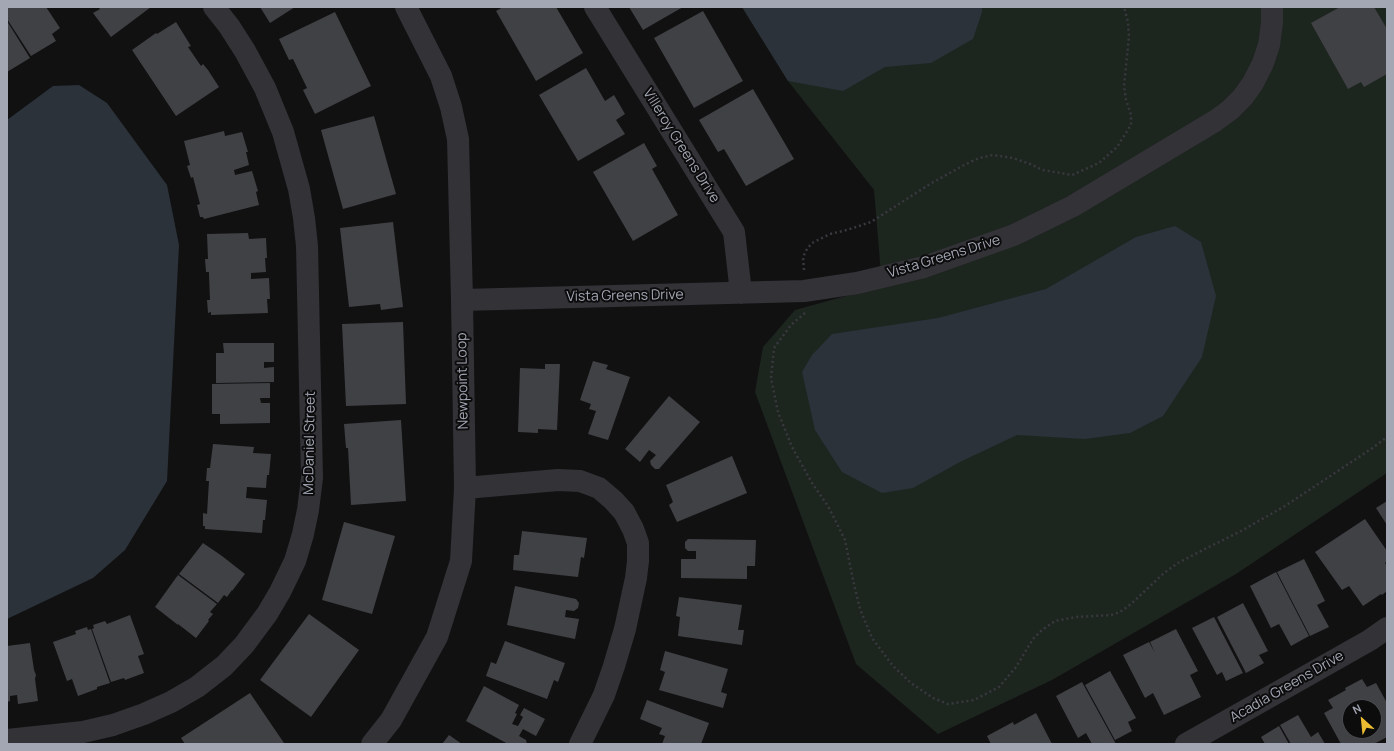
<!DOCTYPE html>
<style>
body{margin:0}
#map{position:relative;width:1394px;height:751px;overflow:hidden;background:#111112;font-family:Manrope,sans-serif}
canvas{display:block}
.frame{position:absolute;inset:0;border:8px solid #a3a6b3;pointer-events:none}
.north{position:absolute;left:1342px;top:699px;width:40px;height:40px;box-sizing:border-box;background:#0c0c0d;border:1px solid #484a4f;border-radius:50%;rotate:333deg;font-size:11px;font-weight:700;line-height:16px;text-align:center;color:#a3a6b3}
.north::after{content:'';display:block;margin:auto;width:14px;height:18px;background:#eabc31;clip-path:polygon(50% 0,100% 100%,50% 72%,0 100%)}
</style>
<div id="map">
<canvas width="1394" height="751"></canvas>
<div class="frame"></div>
<div class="north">N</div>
</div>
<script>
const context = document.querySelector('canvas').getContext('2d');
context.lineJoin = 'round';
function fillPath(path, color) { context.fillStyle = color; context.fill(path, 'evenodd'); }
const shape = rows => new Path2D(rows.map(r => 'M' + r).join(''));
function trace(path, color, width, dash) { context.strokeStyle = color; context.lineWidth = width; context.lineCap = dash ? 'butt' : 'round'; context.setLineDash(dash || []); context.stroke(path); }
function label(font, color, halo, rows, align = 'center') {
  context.font = font + ' Manrope,sans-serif'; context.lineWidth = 4; context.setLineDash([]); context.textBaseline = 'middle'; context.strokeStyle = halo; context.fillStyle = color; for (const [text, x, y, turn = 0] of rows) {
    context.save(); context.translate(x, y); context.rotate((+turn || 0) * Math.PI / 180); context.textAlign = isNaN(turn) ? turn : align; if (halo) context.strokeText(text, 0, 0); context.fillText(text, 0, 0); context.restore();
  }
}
const green = shape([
 [742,7,1387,7,1387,473,1236,574,1052,680,938,734,856,664,755,392,763,347,795,310,882,286,874,190,788,81]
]);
const water = shape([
 [742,7,982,7,982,12,973,39,931,63,885,67,843,91,788,81],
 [79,85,107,103,167,185,179,245,167,481,125,550,93,578,7,619,7,120,53,86],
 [1175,226,1201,242,1216,296,1202,357,1163,416,1130,433,1085,439,1017,435,960,462,913,488,882,493,842,472,815,430,802,372,812,355,832,334,938,318,1046,289,1136,237]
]);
const building = shape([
 [7,7,46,7,60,28,52,34,56,41,31,56,7,19],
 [98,7,151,7,111,37,93,13,100,9],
 [260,7,295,7,270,23],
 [503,7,556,7,583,53,536,81,496,11],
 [629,7,683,7,643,30],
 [1340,7,1374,7,1387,29,1387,74,1364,87,1361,82,1348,89,1311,23],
 [703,11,743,81,694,108,654,38],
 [335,12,371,86,315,114,303,90,307,88,293,59,289,60,279,39],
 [7,21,30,58,7,72],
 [176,22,191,46,188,47,201,66,203,64,208,70,219,87,176,116,132,50,156,33,157,34],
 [586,68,605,101,614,95,625,114,616,120,625,134,578,161,539,95],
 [753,89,794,159,746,186,724,149,718,152,699,120],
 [374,116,396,194,343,209,321,130],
 [224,131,225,136,242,132,248,152,246,152,249,165,234,170,235,175,252,171,258,191,256,192,259,205,204,219,203,217,200,217,197,205,200,204,193,177,191,178,187,166,190,165,184,141],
 [644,143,657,166,652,169,678,215,633,241,593,172],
 [393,222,403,307,381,310,380,304,349,307,340,228],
 [248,233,249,239,266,238,267,258,265,258,266,272,251,273,251,279,269,278,270,299,267,299,268,313,211,315,211,312,208,313,207,300,210,300,209,275,209,272,206,272,205,259,208,259,207,234],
 [403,322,406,404,346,406,342,324],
 [223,343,274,343,274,362,264,362,264,368,274,367,274,382,216,383,216,353,224,353],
 [593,361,608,365,606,369,630,377,608,440,588,434,596,411,589,409,591,404,580,400],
 [545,364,560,364,557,430,538,429,538,433,518,432,520,368,545,369],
 [270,383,270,398,260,398,261,403,270,403,270,423,220,424,220,414,212,414,212,384],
 [669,396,700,422,659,469,655,469,651,465,650,461,656,455,649,450,640,462,625,449],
 [401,420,406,501,351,505,348,448,346,448,344,424],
 [213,444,254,447,253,453,271,454,269,475,267,475,266,488,247,487,246,498,267,500,265,520,263,520,262,533,205,529,205,526,203,526,203,513,207,514,209,481,206,481,207,468,210,468],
 [732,456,747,493,677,522,669,505,673,502,666,485],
 [1387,501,1387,525,1376,508],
 [1365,519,1387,551,1387,561,1385,563,1387,566,1387,591,1382,595,1381,594,1363,606,1349,586,1342,590,1315,552],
 [344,522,395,536,372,614,322,600],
 [522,531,587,538,584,558,581,557,578,577,513,570,514,555,519,555],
 [688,539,756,540,755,566,747,566,747,579,681,578,681,559,696,559,696,551,688,551,685,548,685,542],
 [203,543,222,556,245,574,232,591,232,590,227,597,224,595,218,603,179,574],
 [1304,559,1325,601,1317,605,1329,627,1310,636,1277,572],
 [1276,572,1309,636,1291,646,1279,624,1271,628,1250,586],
 [178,575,217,604,210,612,213,614,208,620,209,621,196,638,178,624,178,625,155,607],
 [515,586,576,599,579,603,578,608,574,611,566,610,565,617,579,619,575,639,507,625],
 [679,597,742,605,738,630,744,630,742,645,678,636,680,617,676,616],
 [1243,603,1268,651,1259,655,1264,663,1246,673,1217,617],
 [309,614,359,650,311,717,260,680],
 [130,615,144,654,138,656,144,673,125,680,124,678,111,682,92,629,94,628,93,625,105,621,107,624],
 [1214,617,1243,673,1226,681,1222,672,1217,675,1192,628],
 [87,627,88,630,91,629,110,683,97,687,97,689,78,696,72,679,67,681,53,642,76,634,75,631],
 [1176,629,1198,671,1190,675,1201,697,1164,715,1153,693,1145,698,1123,655,1149,642,1155,653,1150,642],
 [505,641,565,663,558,682,554,680,547,699,486,676,491,662,496,664],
 [30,643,34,670,36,675,35,679,38,701,18,704,17,695,10,696,10,701,7,702,7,646],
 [665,651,728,669,721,692,727,694,723,708,659,690,665,672,660,670],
 [1110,671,1136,718,1128,722,1132,731,1115,740,1085,685],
 [1362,679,1367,687,1376,683,1387,703,1387,737,1374,744,1341,744,1324,713,1333,708,1328,700,1346,690,1345,688],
 [1350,707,1374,707,1374,731,1350,731],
 [1082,682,1116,744,1092,744,1086,733,1078,738,1056,696],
 [484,686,519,705,515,713,517,714,512,724,518,726,523,717,520,715,524,708,545,719,536,736,523,729,519,736,526,740,527,744,508,744,466,721],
 [250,693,284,743,185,744,181,738],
 [647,700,709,723,701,744,662,744,665,736,659,734,662,728,640,719],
 [1036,713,1052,744,991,744,987,736,1013,722,1014,725],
 [1298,715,1311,737,1318,732,1325,744,1291,744,1280,725],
 [1279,726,1289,744,1265,744,1261,737],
 [449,735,462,744,442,744]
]);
const path = shape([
 [804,270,803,257,807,249,812,243,830,234,847,230,871,222,930,184,966,164,979,158,993,155,1013,158,1030,164,1043,170,1072,175,1099,163,1117,147,1131,125,1131,115,1126,100,1124,86,1129,36,1128,22,1124,7],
 [805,313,791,325,774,348,771,378,778,412,792,447,812,483,828,506,845,540,853,580,860,609,872,638,893,666,911,683,933,698,948,704,974,700,999,687,1016,667,1033,639,1042,630,1055,621,1076,617,1111,615,1120,612,1131,604,1164,573,1178,563,1203,550,1241,531,1285,506,1371,449,1387,437]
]);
const street = shape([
 [595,7,734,232,741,293],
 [462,300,804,291,857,283,924,267,1014,235,1073,206,1215,121,1230,110,1243,97,1253,83,1263,63,1269,45,1272,23,1272,7],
 [465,488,558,480,580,481,599,488,613,500,624,512,633,529,638,543,638,561,636,578,625,629,614,666,604,695,580,744],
 [7,740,83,732,113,725,144,714,171,702,197,687,224,666,244,645,267,614,280,592,295,561,303,534,308,510,312,478,307,246,304,218,299,189,283,132,265,88,245,51,229,26,214,7],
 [372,744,391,720,437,637,461,561,465,488,462,300,458,139,451,107,441,76,406,7],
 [1186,744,1370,640,1387,628]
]);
const streetNames = [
 ["Villeroy Greens Drive",681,146,58],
 ["Vista Greens Drive",944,257,-17],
 ["Vista Greens Drive",625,296,-1],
 ["Newpoint Loop",463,381,-91],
 ["McDaniel Street",310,443,-89],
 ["Acadia Greens Drive",1287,687,-30]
];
fillPath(green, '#1d251f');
fillPath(water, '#2b323a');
fillPath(building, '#404145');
trace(path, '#38393e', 2.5, [2, 3]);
trace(street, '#323237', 22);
label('14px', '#a3a6b3', '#0c0c0d', streetNames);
</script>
